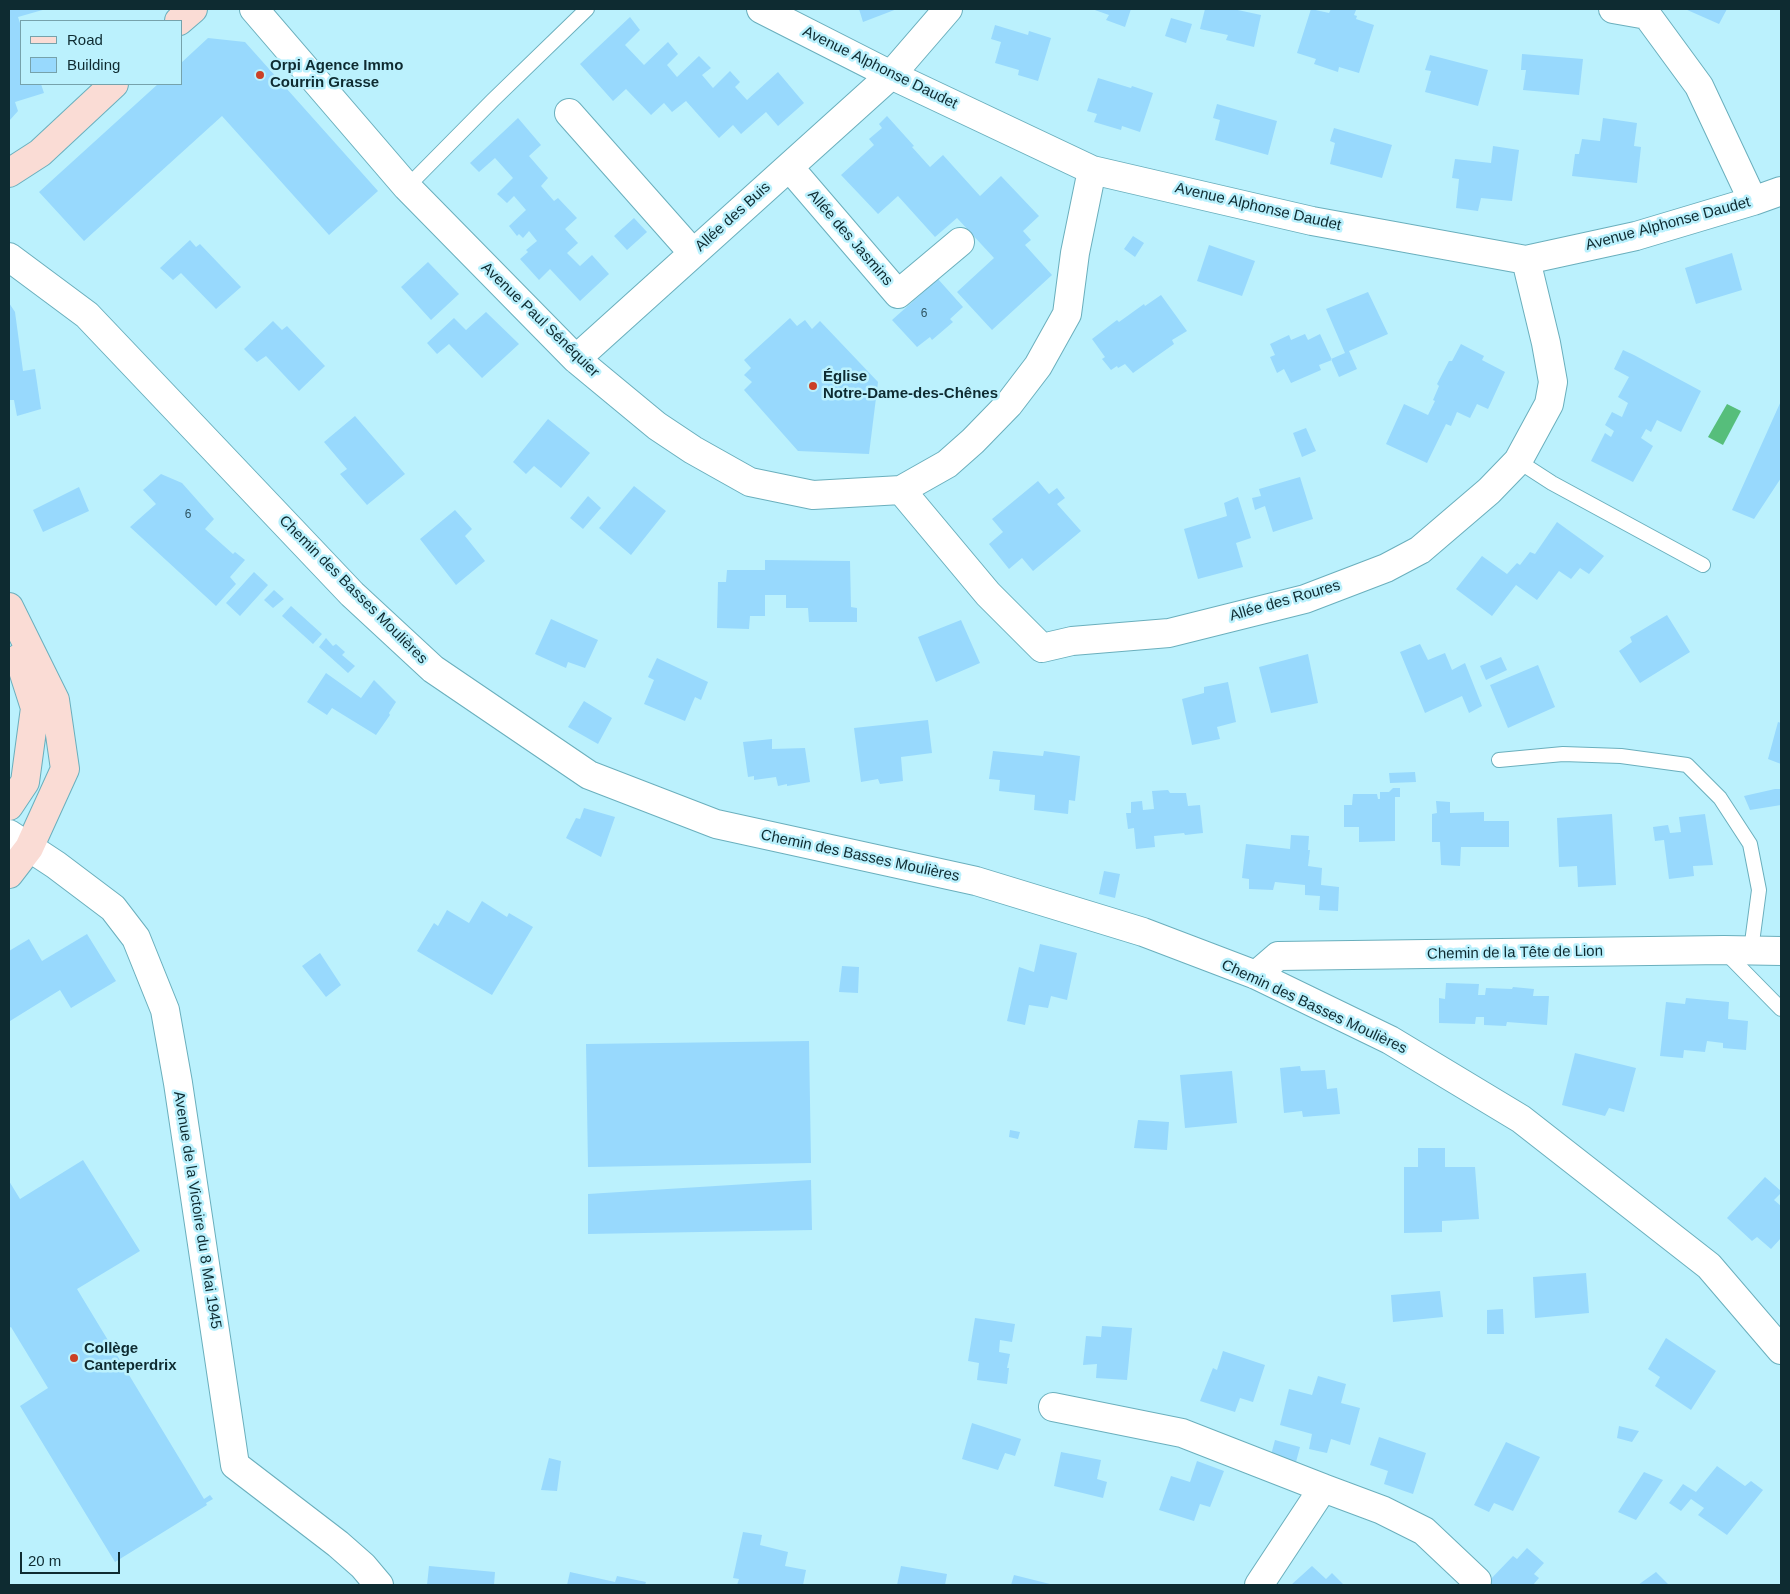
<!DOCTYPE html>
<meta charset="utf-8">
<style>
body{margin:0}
#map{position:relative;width:1790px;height:1594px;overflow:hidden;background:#bbf1fd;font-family:Arial,sans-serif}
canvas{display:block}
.frame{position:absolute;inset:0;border:10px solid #0e2b31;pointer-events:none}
.legend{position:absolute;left:20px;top:20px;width:162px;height:65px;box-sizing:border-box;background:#bbf1fd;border:1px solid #76a2ab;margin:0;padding:6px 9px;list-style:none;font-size:15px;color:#0e2b31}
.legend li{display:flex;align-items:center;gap:10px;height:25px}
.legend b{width:25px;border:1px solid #76a2ab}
.scale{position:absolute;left:20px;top:1552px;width:100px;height:22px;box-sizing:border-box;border:2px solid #0e2b31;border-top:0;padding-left:6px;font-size:15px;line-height:18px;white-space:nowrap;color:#0e2b31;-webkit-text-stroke:4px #bbf1fd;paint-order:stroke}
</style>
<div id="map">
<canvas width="1790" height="1594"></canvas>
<div class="frame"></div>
<ul class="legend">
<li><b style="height:6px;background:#fadcd5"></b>Road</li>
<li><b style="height:14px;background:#98d9fd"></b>Building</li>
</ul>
<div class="scale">20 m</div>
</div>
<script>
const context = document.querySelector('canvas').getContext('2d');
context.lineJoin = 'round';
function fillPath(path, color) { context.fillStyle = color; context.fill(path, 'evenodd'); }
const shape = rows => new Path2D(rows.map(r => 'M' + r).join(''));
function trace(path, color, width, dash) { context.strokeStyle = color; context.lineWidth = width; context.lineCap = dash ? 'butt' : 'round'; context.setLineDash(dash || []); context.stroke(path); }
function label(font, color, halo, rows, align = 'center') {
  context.font = font + ' Arial,sans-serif'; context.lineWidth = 5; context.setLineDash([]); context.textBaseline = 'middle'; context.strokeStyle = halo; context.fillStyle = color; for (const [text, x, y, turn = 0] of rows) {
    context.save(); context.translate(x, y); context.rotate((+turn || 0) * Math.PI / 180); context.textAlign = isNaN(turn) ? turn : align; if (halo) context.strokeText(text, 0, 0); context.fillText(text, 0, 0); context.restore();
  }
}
const water = shape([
 [1727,404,1741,411,1723,445,1708,437]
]);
const building = shape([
 [12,9,46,9,18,17,21,26,21,84,41,84,44,93,15,102,18,111,9,121,9,10],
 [859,9,897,9,863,22],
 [1092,9,1131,9,1125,27,1106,20,1109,15],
 [1205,9,1233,9,1261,15,1254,47,1226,40,1228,35,1200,29],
 [1311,9,1329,13,1331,9,1351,9,1356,10,1354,15,1357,16,1356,19,1374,25,1359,73,1339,67,1338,72,1314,64,1316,59,1297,53],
 [1685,9,1727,9,1719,24],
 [630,17,640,30,625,45,644,65,668,42,678,54,667,65,677,77,699,56,711,68,702,75,713,88,730,71,740,82,735,87,747,100,778,72,804,103,778,126,766,112,741,134,733,125,719,138,686,101,672,112,664,103,651,115,626,89,613,101,580,64],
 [1171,18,1192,24,1186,43,1165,36],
 [995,25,1028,35,1029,31,1051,38,1038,81,1018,75,1019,70,995,63,1001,42,991,39],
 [208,38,245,42,378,191,329,235,222,116,84,241,39,192,158,84,181,84,181,63],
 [1522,54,1583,59,1579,95,1523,90,1526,70,1521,70],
 [1430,55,1488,70,1478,106,1425,92,1431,71,1425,70],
 [1098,78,1131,88,1132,86,1153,93,1140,132,1122,126,1121,130,1094,122,1097,114,1087,111],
 [1217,104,1277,121,1268,155,1215,140,1220,120,1213,118],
 [887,116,914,146,912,147,930,167,943,155,980,196,1001,176,1039,216,1023,231,1031,240,1025,245,1052,275,992,330,957,292,994,258,957,218,935,237,898,196,878,214,841,175,874,145,869,139,882,128,879,124],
 [518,118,541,145,529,156,548,178,541,186,554,201,558,198,577,218,565,229,578,243,567,253,580,266,592,255,609,274,580,301,550,269,539,280,520,259,528,252,526,250,537,241,529,231,523,238,519,234,517,236,509,226,526,210,514,196,507,203,497,194,513,178,495,158,479,172,470,163],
 [1603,118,1637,123,1634,146,1641,147,1637,183,1572,176,1575,154,1579,154,1582,139,1600,141],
 [1334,128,1392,145,1382,178,1330,164,1335,143,1330,141],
 [1493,146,1519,150,1512,201,1481,198,1478,211,1456,208,1459,179,1452,178,1455,159,1491,163],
 [634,218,647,232,627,250,614,236],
 [1133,236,1144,243,1135,257,1124,249],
 [190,240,196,247,200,244,241,287,216,309,181,273,173,280,160,268],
 [1209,245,1255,261,1242,296,1197,281],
 [1732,253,1742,290,1696,304,1685,268],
 [428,262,459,294,431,320,401,287],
 [938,279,963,307,950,319,953,322,932,340,930,337,917,347,892,320],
 [1368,292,1388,334,1349,351,1357,369,1339,377,1331,359,1345,353,1326,309],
 [1161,295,1187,331,1172,340,1174,344,1133,373,1125,364,1118,368,1117,366,1111,370,1102,359,1105,357,1092,339,1117,320,1119,322,1144,304,1145,306],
 [9,303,15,312,23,371,35,369,41,409,17,416,14,400,9,400],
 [486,312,519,344,482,378,449,344,437,354,427,343,454,318,466,330],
 [790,318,797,326,805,320,812,329,820,321,878,382,869,454,798,451,744,390,752,382,744,375,751,368,744,360],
 [273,321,282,330,287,326,325,366,299,391,266,356,257,362,244,349],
 [1305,334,1308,340,1320,334,1332,360,1319,365,1321,370,1291,383,1284,369,1277,373,1270,357,1275,355,1270,344,1289,335,1291,340],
 [1461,344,1484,356,1482,360,1505,372,1488,409,1477,404,1470,418,1457,412,1451,426,1446,424,1427,463,1386,444,1404,404,1428,415,1435,401,1433,400,1439,386,1437,384,1449,361,1452,361],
 [1623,350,1634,355,1701,391,1681,432,1657,420,1651,432,1646,429,1641,438,1653,446,1633,482,1591,461,1605,433,1611,437,1614,431,1605,425,1612,412,1622,417,1628,403,1618,397,1629,377,1614,369],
 [1781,401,1781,478,1754,519,1732,510],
 [355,416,405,474,367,505,340,474,347,469,324,442],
 [548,419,590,453,561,488,534,466,526,474,513,462],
 [1306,428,1316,451,1302,457,1293,433],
 [161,474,182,483,214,519,205,529,233,554,235,552,245,560,230,577,236,584,216,606,130,527,156,504,143,490],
 [1300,477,1313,519,1273,532,1265,506,1255,510,1252,498,1261,496,1259,489],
 [1038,481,1049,494,1057,488,1065,498,1057,504,1081,531,1033,571,1022,558,1009,569,989,544,1003,532,992,519],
 [634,486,666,511,631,555,599,528],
 [79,487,89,511,43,532,33,510],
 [588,496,601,508,583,529,570,518],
 [1238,497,1251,538,1236,543,1243,567,1198,579,1184,529,1227,516,1224,503],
 [455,510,472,529,465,536,485,561,456,585,420,539],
 [1557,522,1604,556,1589,574,1580,568,1571,579,1559,571,1537,600,1516,585,1492,616,1456,589,1482,556,1507,574,1517,563,1520,565,1530,552,1535,554],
 [765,560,850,561,851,607,857,608,857,622,809,622,808,608,786,608,786,595,765,595,765,616,750,616,749,629,717,628,718,582,726,582,727,570,765,570],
 [254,572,268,585,240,616,226,603],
 [274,590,284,599,273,608,264,600],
 [291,606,322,634,313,644,282,616],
 [1667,615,1690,652,1640,683,1619,651,1632,642,1630,637],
 [551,619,598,640,585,668,568,662,566,668,535,654],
 [961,620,980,663,936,682,918,637],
 [326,638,333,646,336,644,345,652,342,655,355,666,348,673,319,647],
 [1420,644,1428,660,1445,653,1452,670,1465,663,1482,706,1469,713,1462,696,1425,713,1400,652],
 [1308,654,1318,703,1271,713,1259,667],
 [1501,657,1507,670,1486,680,1480,666],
 [657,658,708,682,701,700,695,697,685,721,644,704,654,680,648,677],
 [1538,665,1555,707,1508,728,1490,685],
 [326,673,361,698,374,680,396,702,389,713,390,715,376,735,332,708,327,715,307,702],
 [1228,682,1236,722,1217,727,1220,739,1192,745,1182,699,1204,693,1204,687],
 [584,701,612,718,598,744,568,727],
 [928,720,932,753,901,757,903,781,880,784,878,779,861,782,854,728],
 [1778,722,1781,723,1781,764,1768,759],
 [772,739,772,749,805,748,810,782,787,786,787,784,778,786,776,777,754,780,754,776,748,777,743,742],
 [993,751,1043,756,1044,751,1080,756,1075,801,1069,800,1068,814,1034,810,1035,795,999,791,1000,780,989,779],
 [1415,772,1416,782,1390,783,1389,773],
 [1393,788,1400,788,1400,797,1395,797,1395,841,1359,842,1359,827,1344,827,1344,805,1352,805,1353,794,1377,794,1378,799,1380,799,1380,792,1389,792],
 [1775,789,1781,789,1781,805,1750,810,1744,796],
 [1168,790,1170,793,1186,793,1188,806,1200,805,1203,833,1185,835,1184,833,1154,836,1155,847,1136,849,1134,828,1128,829,1126,813,1131,813,1131,802,1142,801,1143,810,1154,809,1152,791],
 [1436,801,1450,802,1450,813,1484,812,1484,821,1509,821,1509,847,1461,847,1460,866,1441,865,1440,842,1432,842,1432,814,1437,813],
 [584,808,615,817,601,857,566,838,576,818,580,819],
 [1612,814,1616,885,1578,887,1577,866,1559,867,1557,818],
 [1705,814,1713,865,1693,866,1694,876,1669,879,1664,840,1655,841,1653,827,1668,825,1670,833,1681,832,1679,817],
 [1291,835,1309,836,1308,850,1310,850,1308,866,1322,868,1321,885,1339,887,1338,911,1319,910,1320,896,1305,895,1305,885,1275,882,1273,890,1249,889,1249,879,1242,878,1246,844,1290,849],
 [1104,871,1120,874,1115,898,1099,894],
 [482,901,507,917,509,913,533,927,492,995,417,951,434,923,438,926,447,910,469,923],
 [87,934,116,981,71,1008,60,990,10,1021,9,1019,9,951,29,939,42,961],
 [1040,944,1077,953,1067,1000,1051,996,1048,1008,1029,1005,1025,1025,1007,1021,1019,967,1034,972],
 [320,953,341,985,326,997,302,966],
 [842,966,859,967,858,993,839,992],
 [1446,983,1479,984,1478,995,1485,995,1486,988,1512,989,1513,987,1534,989,1533,996,1549,996,1547,1025,1507,1022,1506,1026,1484,1025,1484,1017,1476,1017,1475,1024,1439,1023,1439,998,1445,999],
 [1686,998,1729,1002,1728,1019,1748,1021,1746,1050,1723,1048,1723,1043,1707,1041,1705,1052,1684,1050,1683,1058,1660,1056,1666,1002,1685,1004],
 [809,1041,811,1163,588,1167,586,1044],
 [1575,1053,1636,1068,1624,1112,1609,1108,1605,1116,1562,1105],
 [1300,1066,1301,1071,1325,1070,1327,1089,1337,1088,1340,1114,1303,1117,1302,1111,1284,1113,1280,1068],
 [1232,1071,1237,1123,1185,1128,1180,1075],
 [1138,1120,1169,1122,1167,1150,1134,1148],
 [1010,1130,1020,1132,1018,1139,1009,1137],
 [1418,1148,1445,1148,1445,1167,1475,1167,1479,1219,1442,1221,1442,1232,1404,1233,1404,1167,1418,1167],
 [83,1160,140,1251,77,1289,204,1499,210,1495,213,1499,206,1503,207,1505,115,1562,20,1406,48,1388,11,1327,9,1328,9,1181,20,1199],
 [1765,1177,1781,1191,1781,1193,1774,1200,1781,1206,1781,1238,1771,1249,1757,1237,1752,1241,1727,1218],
 [811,1180,812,1230,588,1234,588,1194],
 [1586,1273,1589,1313,1535,1318,1533,1277],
 [1440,1291,1443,1317,1393,1322,1391,1295],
 [1503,1309,1504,1334,1487,1334,1487,1310],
 [975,1318,1015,1324,1012,1342,1000,1340,999,1352,1010,1354,1007,1368,1009,1368,1007,1384,977,1380,979,1363,968,1361],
 [1102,1326,1132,1328,1127,1380,1096,1378,1097,1364,1083,1365,1086,1336,1101,1337],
 [1666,1338,1716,1371,1691,1410,1655,1386,1660,1377,1648,1369],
 [1223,1351,1265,1365,1253,1402,1240,1398,1235,1412,1200,1401,1213,1368,1217,1370],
 [1318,1376,1346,1384,1341,1403,1360,1408,1350,1445,1331,1439,1327,1453,1309,1449,1312,1434,1280,1425,1289,1389,1312,1395],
 [972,1423,1021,1439,1015,1456,1005,1453,998,1470,962,1459],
 [1619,1426,1639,1431,1632,1442,1617,1438],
 [1379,1437,1426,1453,1413,1494,1384,1484,1388,1471,1370,1465],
 [1275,1440,1300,1447,1296,1462,1271,1455],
 [1506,1442,1540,1457,1513,1511,1494,1503,1489,1512,1474,1505],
 [1061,1452,1101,1460,1097,1479,1107,1482,1103,1498,1054,1486],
 [549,1458,561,1461,557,1491,541,1490],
 [1197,1461,1224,1471,1210,1507,1200,1504,1194,1521,1159,1510,1171,1476,1190,1482],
 [1717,1466,1745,1486,1751,1481,1763,1490,1727,1535,1698,1515,1704,1508,1691,1499,1681,1511,1669,1503,1683,1484,1696,1492],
 [1644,1472,1663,1480,1636,1520,1618,1512],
 [743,1532,762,1535,760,1545,788,1552,785,1566,806,1570,803,1585,737,1585,739,1579,733,1578],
 [1527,1548,1544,1563,1534,1574,1539,1578,1533,1585,1485,1585,1513,1556,1517,1559],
 [429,1566,495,1572,494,1585,427,1585],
 [901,1566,947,1574,945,1585,897,1585],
 [1312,1566,1326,1579,1332,1573,1344,1585,1291,1585],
 [570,1572,615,1582,617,1576,646,1582,645,1585,567,1585],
 [1656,1572,1669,1585,1638,1585],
 [1014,1575,1054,1585,1011,1585]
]);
const lane = shape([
 [407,187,493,100,587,9],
 [1518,461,1552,483,1703,565],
 [1499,760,1563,754,1621,756,1687,765,1720,798,1750,844,1759,890,1751,950],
 [1724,951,1781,1009]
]);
const street = shape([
 [254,9,407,187,576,359,657,426,693,450,750,482,813,495,901,490,947,464,973,441,1009,404,1038,366,1067,314,1075,253,1092,170],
 [761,9,891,75,1092,170,1312,221,1526,260,1636,236,1753,201,1781,191],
 [1613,9,1647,15,1699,86,1753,201],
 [569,113,693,253],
 [789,167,898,294,960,242],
 [9,257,87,315,352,594,433,669,589,775,716,824,976,881,1143,932,1256,975,1390,1040,1521,1119,1709,1266,1781,1350],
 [576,359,891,75,948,9],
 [901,490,988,594,1042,648,1072,641,1169,633,1305,599,1386,568,1420,550,1489,491,1518,461,1549,404,1553,382,1546,343,1526,260],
 [9,834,56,865,113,908,136,938,165,1010,178,1083,235,1465,338,1544,363,1566,379,1585],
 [1256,975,1278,956,1724,950,1781,951],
 [1053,1407,1182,1433,1323,1488],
 [1259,1585,1323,1488,1382,1510,1424,1531,1477,1581]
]);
const secondary = shape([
 [179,21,193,9],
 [9,173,40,153,114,84],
 [9,607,55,700,65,769,29,848,9,874],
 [9,806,25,782,35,708,19,658]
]);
const markers = [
 [260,75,5,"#cb4025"],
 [813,386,5,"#cb4025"],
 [74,1358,5,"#cb4025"]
];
const numberNames = [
 ["6",924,314],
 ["6",188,515]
];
const poiNames = [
 ["Orpi Agence Immo",270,66],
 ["Courrin Grasse",270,83],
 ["Église",823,377],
 ["Notre-Dame-des-Chênes",823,394],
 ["Collège",84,1349],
 ["Canteperdrix",84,1366]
];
const streetNames = [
 ["Avenue Alphonse Daudet",880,68,26],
 ["Avenue Alphonse Daudet",1258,207,13],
 ["Allée des Buis",733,217,-42],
 ["Avenue Alphonse Daudet",1668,224,-15],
 ["Allée des Jasmins",850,238,49],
 ["Avenue Paul Sénéquier",540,320,44],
 ["Chemin des Basses Moulières",353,590,45],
 ["Allée des Roures",1285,601,-16],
 ["Chemin des Basses Moulières",860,856,12],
 ["Chemin de la Tête de Lion",1515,953,-1],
 ["Chemin des Basses Moulières",1314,1007,25],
 ["Avenue de la Victoire du 8 Mai 1945",197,1210,81]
];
fillPath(water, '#56be7b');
fillPath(building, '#98d9fd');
trace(lane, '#6aafbd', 16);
trace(street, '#6aafbd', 30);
trace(secondary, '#6aafbd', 30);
trace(lane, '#fff', 14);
trace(street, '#fff', 28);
trace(secondary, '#fadcd5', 28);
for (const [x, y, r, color] of markers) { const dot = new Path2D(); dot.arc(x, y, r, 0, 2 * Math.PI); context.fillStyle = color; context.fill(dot); trace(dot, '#bbf1fd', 2); }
label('12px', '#305664', null, numberNames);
label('bold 15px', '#0e2b31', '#bbf1fd', poiNames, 'left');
label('15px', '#0e2b31', '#bbf1fd', streetNames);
</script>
